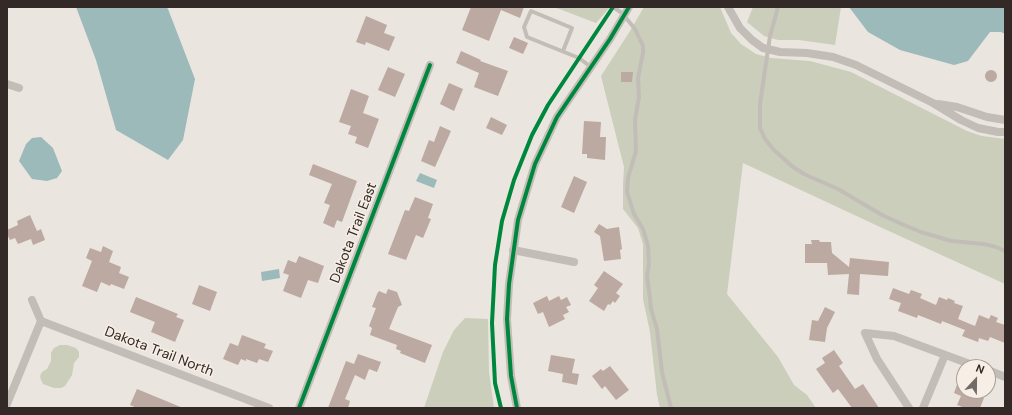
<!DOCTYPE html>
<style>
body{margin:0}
#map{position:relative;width:1012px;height:415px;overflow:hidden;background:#eae5df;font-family:"DM Sans",sans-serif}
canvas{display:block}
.frame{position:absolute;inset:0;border:8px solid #332a27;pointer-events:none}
.north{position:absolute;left:956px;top:359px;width:40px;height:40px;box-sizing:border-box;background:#f7efe5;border:1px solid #a9a099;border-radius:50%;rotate:22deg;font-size:11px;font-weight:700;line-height:16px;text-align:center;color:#332a27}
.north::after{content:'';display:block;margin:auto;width:14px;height:18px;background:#736b67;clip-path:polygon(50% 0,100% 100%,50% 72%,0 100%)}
</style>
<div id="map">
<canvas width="1012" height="415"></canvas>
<div class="frame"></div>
<div class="north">N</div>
</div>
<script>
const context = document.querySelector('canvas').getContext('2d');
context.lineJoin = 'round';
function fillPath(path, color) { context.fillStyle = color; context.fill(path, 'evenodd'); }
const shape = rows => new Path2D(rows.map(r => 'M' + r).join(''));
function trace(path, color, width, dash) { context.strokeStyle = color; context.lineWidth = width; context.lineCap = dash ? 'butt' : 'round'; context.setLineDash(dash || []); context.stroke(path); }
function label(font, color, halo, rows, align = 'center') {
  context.font = font + ' "DM Sans",sans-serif'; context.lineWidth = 3; context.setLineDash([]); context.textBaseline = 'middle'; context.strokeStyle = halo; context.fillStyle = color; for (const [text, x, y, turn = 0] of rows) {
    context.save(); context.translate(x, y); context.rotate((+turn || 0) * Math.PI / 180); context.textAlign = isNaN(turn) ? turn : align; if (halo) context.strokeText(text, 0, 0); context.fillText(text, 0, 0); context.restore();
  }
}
const green = shape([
 [554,7,610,7,596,23],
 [644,7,720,7,731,33,741,44,756,54,771,58,810,61,851,72,967,131,982,136,1005,139,1005,284,880,227,743,163,727,294,778,357,794,385,807,395,816,408,660,408,657,395,650,332,643,299,643,244,638,228,623,209,623,185,624,167,601,76,630,31],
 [753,7,841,7,835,45,799,40,778,40,764,36,747,22],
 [465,318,488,319,489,372,494,408,424,408,443,352,454,330],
 [60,345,67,345,76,348,79,352,79,357,74,363,72,375,65,386,61,388,54,388,43,384,41,380,40,376,42,372,47,369,51,361,51,353,54,348]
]);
const water = shape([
 [76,7,166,7,168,9,195,79,183,140,168,160,116,130,96,60],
 [849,7,1005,7,1005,34,1001,32,990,32,968,61,954,65,900,50,868,32],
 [41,137,53,148,62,171,57,178,47,181,32,179,19,161,26,144,32,138],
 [420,173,437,180,434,188,416,181],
 [279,269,280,278,262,281,261,272]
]);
const building = shape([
 [471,7,524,7,520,18,501,10,489,41,462,30],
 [366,16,387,25,384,33,395,37,389,51,366,42,365,45,356,42],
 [514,37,528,43,523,54,509,48],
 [461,51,481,60,480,61,508,71,498,96,474,87,479,73,456,63],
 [388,67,405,74,395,97,378,90],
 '985 76a6 6 0 1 1 12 0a6 6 0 1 1-12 0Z',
 [621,72,633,72,632,82,621,82],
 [449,83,463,89,454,111,440,104],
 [351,89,369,96,363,113,379,119,368,148,355,143,357,137,348,134,351,126,339,122],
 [491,117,507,125,502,135,486,128],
 [584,121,601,122,600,137,606,137,605,160,587,158,587,154,582,154],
 [440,126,451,131,435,167,421,161,429,140,434,142],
 [313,164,357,181,342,222,337,220,334,228,323,223,330,205,324,203,332,184,309,175],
 [574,176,587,182,574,213,561,207],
 [415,197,433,204,428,218,431,219,423,238,416,235,406,260,388,254,405,210,409,211],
 [30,215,37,231,41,229,45,240,33,245,31,239,18,244,15,238,10,240,7,234,7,230,18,225,17,221],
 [599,224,607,229,619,227,622,249,620,250,621,259,604,261,600,236,594,232],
 [811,240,819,240,820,242,831,242,832,253,849,267,850,258,889,262,888,276,860,274,859,295,847,294,849,274,828,275,827,263,805,263,805,244,812,244],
 [103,246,113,251,109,262,121,267,119,273,129,277,124,289,111,284,110,286,101,282,97,292,82,286,92,261,86,258,90,248,101,252],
 [299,256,324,266,318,283,308,280,301,298,283,291,289,275,283,273,288,260,296,263],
 [604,271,623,284,616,293,620,296,615,303,613,301,610,305,608,304,604,311,589,301,598,288,594,285],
 [199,285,217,292,210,311,192,304],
 [893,288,909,294,911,290,922,294,920,298,936,305,939,297,947,300,948,298,955,301,954,303,963,306,958,319,975,326,979,315,989,319,991,315,998,318,996,322,1005,325,1005,343,990,337,988,341,979,338,978,342,962,336,965,330,942,321,941,324,918,315,917,318,898,311,901,303,889,299],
 [388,289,397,292,402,305,398,307,389,329,432,345,425,363,400,353,401,351,396,349,397,345,370,335,372,328,369,326,376,308,372,307,377,294,379,291,386,294],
 [547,296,549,301,559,296,561,300,567,297,571,305,566,307,569,312,563,315,565,319,549,327,543,312,538,314,533,303],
 [136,297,178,314,176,317,184,320,175,342,151,332,155,322,130,312],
 [825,307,835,312,827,328,825,342,809,340,812,320,818,321],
 [242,335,266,344,264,348,273,351,268,362,259,359,257,363,246,359,246,361,241,359,238,365,223,359,230,343,238,346],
 [834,350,843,363,839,366,855,389,863,384,879,408,852,408,838,389,833,393,816,369,825,363,822,358],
 [358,354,381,362,377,372,369,369,365,380,355,375,345,399,350,401,348,408,328,408,346,361,354,364],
 [551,355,575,359,572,373,579,374,577,385,562,382,563,374,548,371],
 [610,366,629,390,616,400,605,386,602,389,592,376,601,369,603,371],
 [958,382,964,385,964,391,984,398,980,408,965,408,957,405,961,396,954,393],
 [137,389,183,408,137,408,130,405]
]);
const lane = shape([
 [613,7,622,13,635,29,643,46,643,53,638,78,639,97,635,120,636,151,628,178,627,192,634,214,643,229,648,246,649,264,647,276,650,298,651,309,657,329,662,372,671,408],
 [778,7,770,36,760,104,760,128,765,139,774,150,793,167,804,174,838,189,882,215,904,225,921,232,951,241,984,244,996,247,1005,251],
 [563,51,572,28,531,11,524,27,527,37,579,58,591,67]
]);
const street = shape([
 [728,7,740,28,752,40,763,48,780,52,807,53,833,57,856,65,933,103,961,120,978,128,998,132,1005,132],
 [7,84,19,88],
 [938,104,957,107,987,117,1005,120],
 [513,250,574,262],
 [32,300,41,321],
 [41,321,269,408],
 [988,370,1005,377],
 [7,404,41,321],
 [299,408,430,65],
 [517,408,511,376,507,319,509,284,518,220,535,164,557,117,610,39,629,7],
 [909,408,877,359,865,333,894,336,978,367],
 [923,408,945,355]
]);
const cycleway = shape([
 [299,408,430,65],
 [501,408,495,383,492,323,495,265,502,221,514,180,532,135,548,105,613,7],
 [517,408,511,376,507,319,509,284,518,220,535,164,557,117,610,39,629,7]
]);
const streetNames = [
 ["Dakota Trail East",354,233,-69],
 ["Dakota Trail North",159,352,21]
];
fillPath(green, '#cbceba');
fillPath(water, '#9cbab9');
fillPath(building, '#bca9a1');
trace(lane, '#c3bdb8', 4);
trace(street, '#c3bdb8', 8);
trace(cycleway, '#00873e', 4);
label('14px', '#332a27', '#f7efe5', streetNames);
</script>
